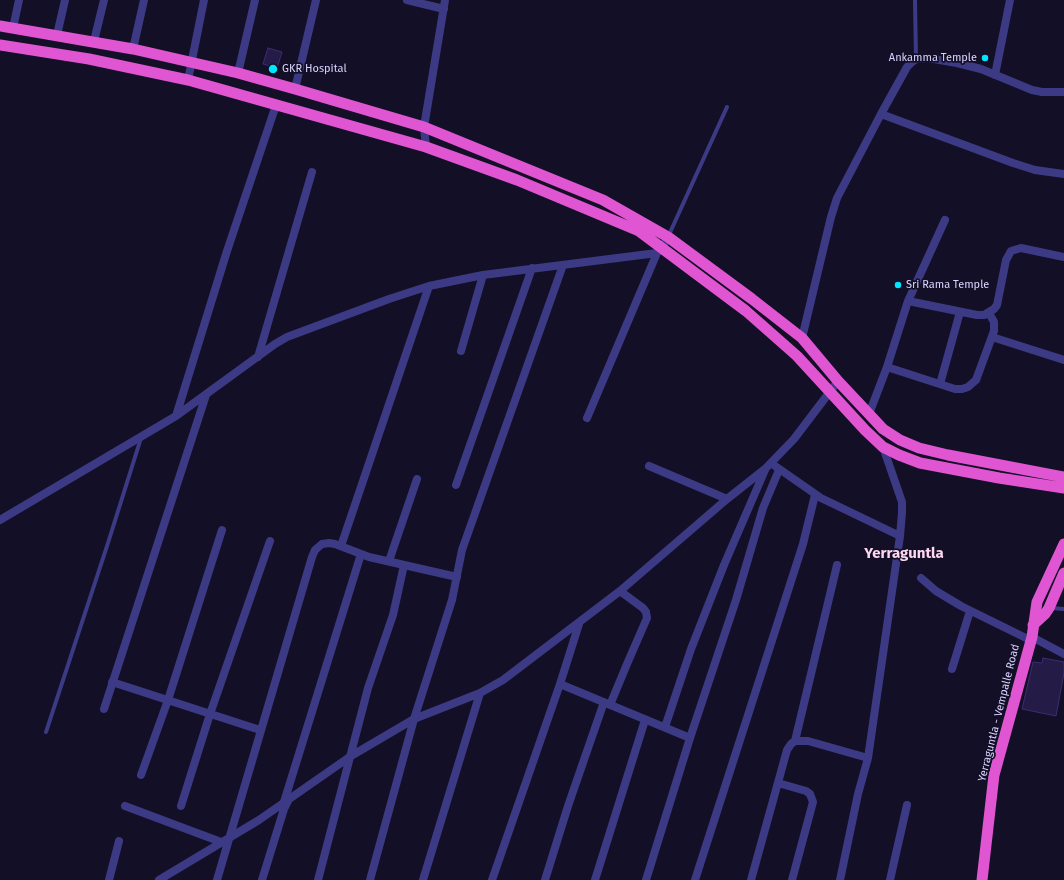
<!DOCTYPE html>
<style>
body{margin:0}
canvas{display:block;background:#130f26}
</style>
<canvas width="1064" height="880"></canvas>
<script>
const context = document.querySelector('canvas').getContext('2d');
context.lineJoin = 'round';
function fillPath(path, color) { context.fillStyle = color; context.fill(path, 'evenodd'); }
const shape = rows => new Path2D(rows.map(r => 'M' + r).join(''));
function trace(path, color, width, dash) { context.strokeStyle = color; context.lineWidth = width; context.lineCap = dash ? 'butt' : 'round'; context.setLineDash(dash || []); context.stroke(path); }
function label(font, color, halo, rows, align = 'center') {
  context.font = font + ' "Fira Sans",sans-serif'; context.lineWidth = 3.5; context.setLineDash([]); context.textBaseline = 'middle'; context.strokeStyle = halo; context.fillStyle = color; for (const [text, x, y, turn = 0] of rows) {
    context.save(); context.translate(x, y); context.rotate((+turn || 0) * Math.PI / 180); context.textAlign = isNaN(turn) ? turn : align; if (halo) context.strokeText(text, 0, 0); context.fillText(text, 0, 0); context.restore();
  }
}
const building = shape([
 [268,48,282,52,277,68,263,64,268,48],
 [1043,658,1064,662,1064,673,1056,716,1022,709,1033,662,1042,663,1043,658]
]);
const service = shape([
 [915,0,916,59],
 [668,237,727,107],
 [1051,608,1064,609],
 [46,732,108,543,141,438]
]);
const minor = shape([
 [407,0,444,9],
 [13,28,19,0],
 [57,35,65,0],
 [94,41,104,0],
 [133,49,144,0],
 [238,73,255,0],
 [995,75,1010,0],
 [188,80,204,0],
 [295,89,316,0],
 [881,114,1013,163,1035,170,1064,174],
 [426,147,424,127,445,0],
 [908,301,977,315,984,315,994,309,997,305,1006,260,1011,251,1021,248,1064,257],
 [992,337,1064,360],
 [802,338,831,217,837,198,881,114,907,67,912,62,916,59,928,58,957,63,981,69,1032,90,1042,92,1064,92],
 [461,351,483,275],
 [258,357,312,172],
 [887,367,955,389,962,389,968,387,976,380,994,331,994,322,989,313],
 [940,384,960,312],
 [869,414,887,367,908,301,945,220],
 [176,416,227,251,276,105],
 [587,418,657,253],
 [649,466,727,499],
 [775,466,821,498,900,536],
 [456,485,532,268],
 [0,520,176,416,275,344,287,337,389,299,429,286,483,275,657,253,662,248,668,237],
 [341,546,429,286],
 [389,561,417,479],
 [921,578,936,591,961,606,1030,640],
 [1032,637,1064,654],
 [952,669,970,611],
 [112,682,260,730],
 [560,684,690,738],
 [610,705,627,664,647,618,646,612,643,608,620,591],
 [104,709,206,395],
 [665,727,691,649,724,565,765,470],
 [795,741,837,565],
 [141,775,168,700,222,530],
 [778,783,806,791,810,794,813,802,792,880],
 [284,802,361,554],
 [125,806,221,842],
 [181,806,210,714,270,541],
 [109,880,119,841],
 [159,880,259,820,351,756,414,719,480,693,503,680,620,591,727,499,765,469,794,439,838,381],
 [217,880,312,557,315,550,322,544,329,543,335,544,369,557,457,577],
 [262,880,284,809,288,801],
 [318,880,368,688,393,615,404,565],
 [370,880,414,719,452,600,462,550,563,265],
 [423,880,480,693],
 [492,880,560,684,579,624],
 [545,880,568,806,604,702],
 [595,880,645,720],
 [646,880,690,738,736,600,763,508,779,470],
 [695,880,803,544,815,495],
 [751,880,787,750,791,744,795,741,808,741,868,758],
 [840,880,858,794,868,758,900,536,902,513,902,502,883,447],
 [890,880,907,805]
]);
const trunk = shape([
 [0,26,133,49,238,73,295,89,424,127,603,200,668,237,752,299,802,338,838,381,869,414,883,429,900,440,919,448,948,455,1064,477],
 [0,45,89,59,188,80,426,147,517,180,639,231,746,311,797,356,865,430,883,447,899,455,920,463,999,478,1064,488],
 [1033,625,1045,614,1049,608,1064,573],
 [982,880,994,775,1032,637,1037,602,1064,544]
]);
const markers = [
 [985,58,4,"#00e5ff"],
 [273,69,5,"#00e5ff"],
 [898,285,4,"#00e5ff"]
];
const poiNames = [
 ["Ankamma Temple",977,58,"right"],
 ["GKR Hospital",282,69],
 ["Sri Rama Temple",906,285]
];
const streetNames = [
 ["Yerraguntla - Vempalle Road",999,713,-76]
];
const districtNames = [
 ["Yerraguntla",904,554]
];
fillPath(building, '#241b47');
trace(building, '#3b2d73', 1);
trace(service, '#3d3a85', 4);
trace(minor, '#3d3a85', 8);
trace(trunk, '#e055d1', 11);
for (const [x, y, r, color] of markers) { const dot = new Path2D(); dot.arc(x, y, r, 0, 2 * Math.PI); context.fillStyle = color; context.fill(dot); trace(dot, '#130f26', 1.5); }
label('11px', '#d9d4ff', '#130f26', poiNames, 'left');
label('11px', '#d9d4ff', '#130f26', streetNames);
label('bold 15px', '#ffd6f0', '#130f26', districtNames);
</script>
